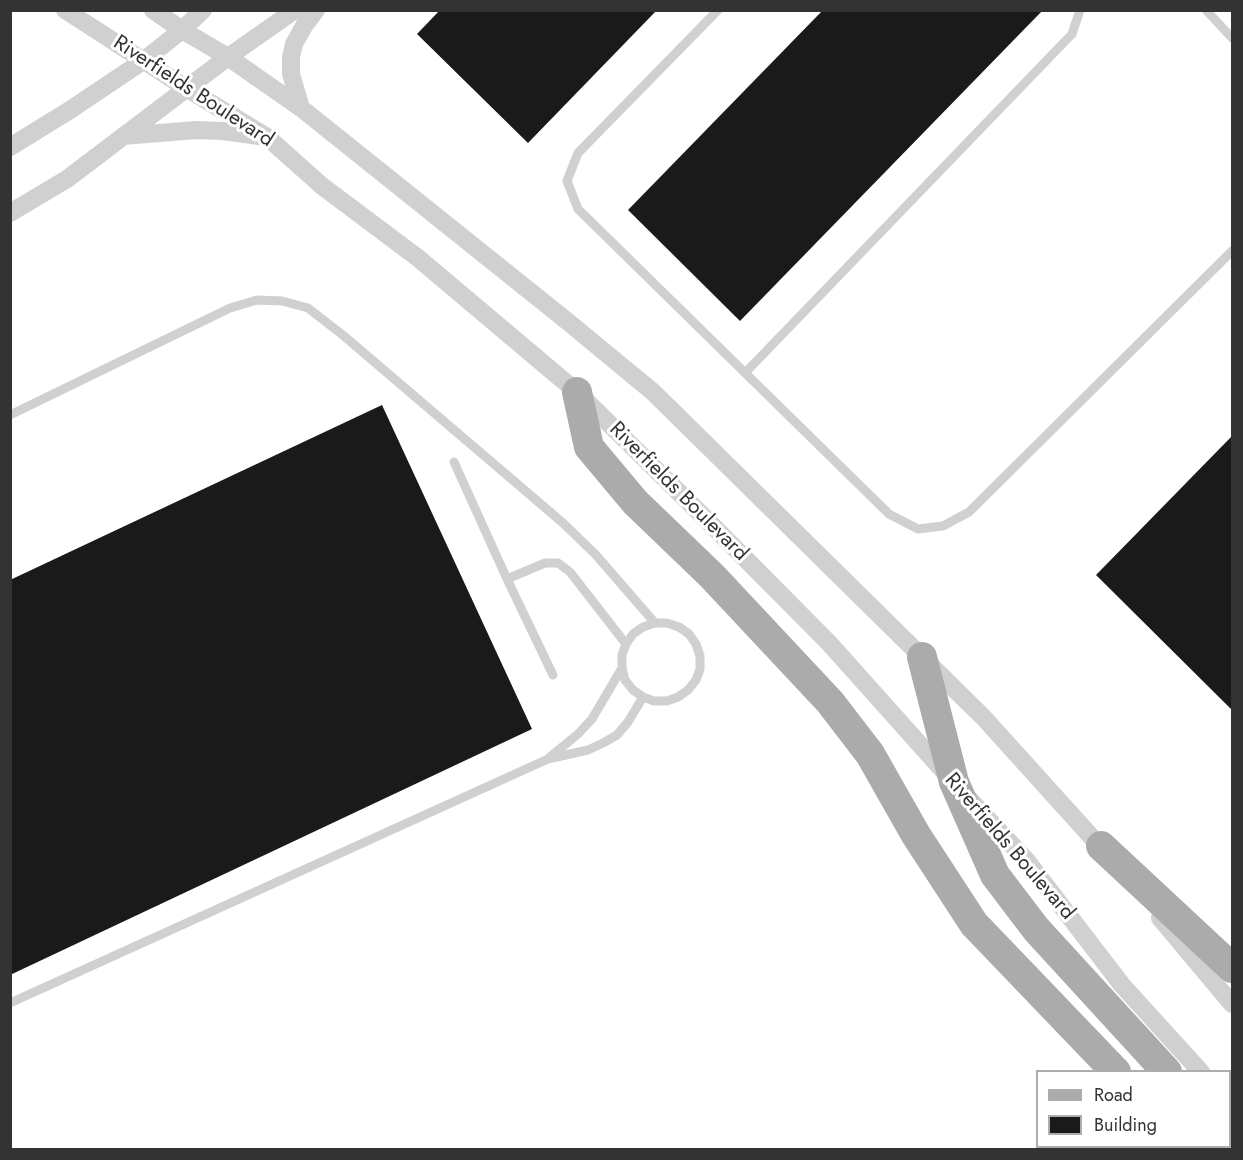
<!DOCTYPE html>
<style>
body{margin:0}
#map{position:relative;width:1243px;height:1160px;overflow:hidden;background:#fff;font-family:Jost,sans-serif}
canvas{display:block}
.frame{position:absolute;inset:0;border:12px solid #333;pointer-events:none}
.legend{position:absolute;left:1036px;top:1070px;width:195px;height:78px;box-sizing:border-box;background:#fff;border:2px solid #adadad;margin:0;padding:8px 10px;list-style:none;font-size:18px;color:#333}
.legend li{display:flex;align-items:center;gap:12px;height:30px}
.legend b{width:30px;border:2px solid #adadad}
</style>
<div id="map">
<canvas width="1243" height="1160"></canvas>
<div class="frame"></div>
<ul class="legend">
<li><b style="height:8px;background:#ababab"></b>Road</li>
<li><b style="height:16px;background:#1a1a1a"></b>Building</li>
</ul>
</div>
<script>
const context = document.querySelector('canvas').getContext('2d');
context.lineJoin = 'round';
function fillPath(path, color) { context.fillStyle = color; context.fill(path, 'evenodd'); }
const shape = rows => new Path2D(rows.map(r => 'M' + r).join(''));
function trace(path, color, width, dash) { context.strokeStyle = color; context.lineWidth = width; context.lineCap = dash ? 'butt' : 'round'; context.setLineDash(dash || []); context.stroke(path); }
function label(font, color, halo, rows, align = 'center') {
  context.font = font + ' Jost,sans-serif'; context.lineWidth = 6; context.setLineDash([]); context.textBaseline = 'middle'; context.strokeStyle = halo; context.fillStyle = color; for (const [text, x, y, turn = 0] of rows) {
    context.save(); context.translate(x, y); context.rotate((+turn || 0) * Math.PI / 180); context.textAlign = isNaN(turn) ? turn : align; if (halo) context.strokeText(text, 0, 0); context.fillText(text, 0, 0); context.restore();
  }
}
const building = shape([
 [440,10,657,10,528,143,417,34],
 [823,10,1043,10,740,321,628,210],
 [382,405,532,729,10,975,10,580],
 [1232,436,1232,710,1096,575]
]);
const lane = shape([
 [718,10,578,153,567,181,578,209,889,514,918,529,943,526,969,512,1232,251],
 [1206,10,1232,38],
 [745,373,1072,34,1080,10],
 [10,415,230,308,257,300,282,301,308,308,344,336,563,523,596,555,655,623],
 [454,462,507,579,553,675],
 [507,579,545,563,558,563,570,572,626,644],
 [550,757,578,734,592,719,622,668,622,655,626,644,633,634,643,627,655,623,667,623,679,627,689,634,696,644,700,656,700,669,696,680,688,690,678,697,667,701,654,701,643,697,633,690,625,680,622,668],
 [10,1003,548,759,588,750,603,743,617,735,628,722,643,697]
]);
const street = shape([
 [65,10,186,88,267,137,322,186,418,258,577,392,707,520,829,643,948,776],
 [153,10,182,30,228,57,301,108,567,321,653,392,984,718,1106,853],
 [301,108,291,74,291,57,294,44,304,26,316,10],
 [123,136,196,130,223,131,259,136],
 [10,147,70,110,143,61,182,30,203,10],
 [10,213,67,179,228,57,295,10],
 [969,799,1027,861,1122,985,1201,1072],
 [1160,918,1232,1004]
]);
const primary = shape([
 [577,392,589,447,635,502,712,576,830,702,870,754,916,835,974,924,1116,1072],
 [922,657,954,782,995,875,1036,929,1167,1072],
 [1101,846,1232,968],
 [1230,1094,1232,1095],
 [1157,1146,1157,1150],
 [1226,1146,1228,1150]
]);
const streetNames = [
 ["Riverfields Boulevard",193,92,33],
 ["Riverfields Boulevard",678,492,45],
 ["Riverfields Boulevard",1009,847,49]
];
fillPath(building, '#1a1a1a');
trace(lane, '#d0d0d0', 9);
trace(street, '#d0d0d0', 18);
trace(primary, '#ababab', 30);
label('21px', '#333', '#fff', streetNames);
</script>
